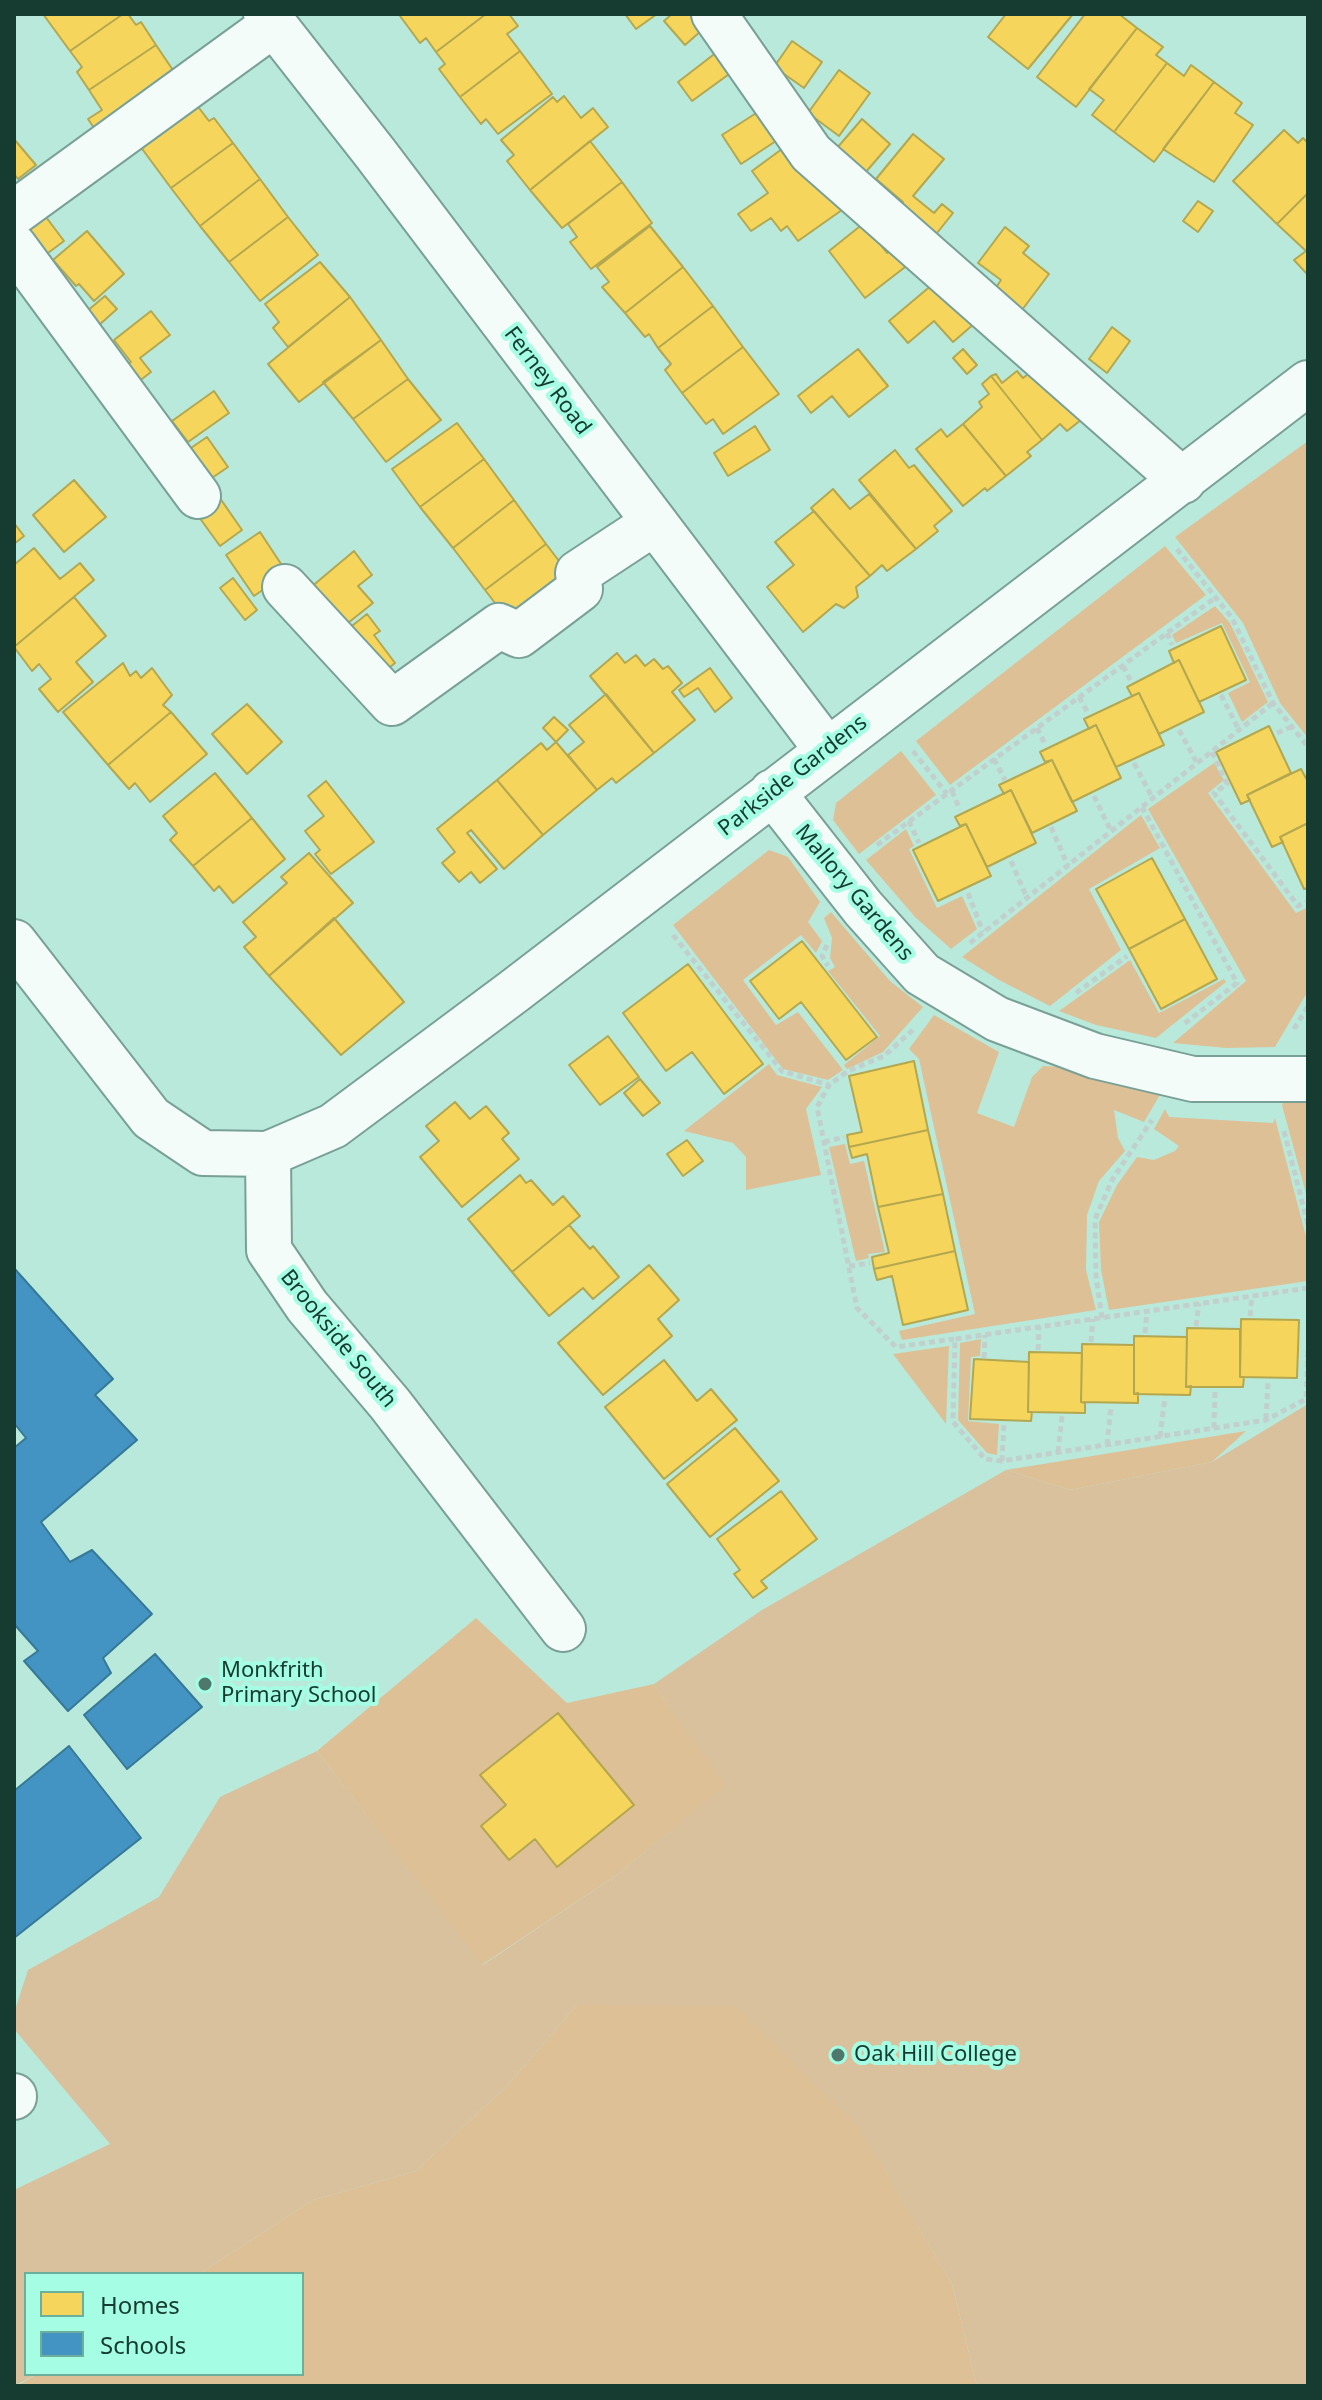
<!DOCTYPE html>
<style>
body{margin:0}
#map{position:relative;width:1322px;height:2400px;overflow:hidden;background:#b9e9db;font-family:"Noto Sans",sans-serif}
canvas{display:block}
.frame{position:absolute;inset:0;border:16px solid #163b31;pointer-events:none}
.legend{position:absolute;left:24px;top:2272px;width:280px;height:104px;box-sizing:border-box;background:#a5fde3;border:2px solid #6caf9c;margin:0;padding:10px 14px;list-style:none;font-size:24px;color:#163b31}
.legend li{display:flex;align-items:center;gap:16px;height:40px}
.legend b{width:40px;border:2px solid #6caf9c}
</style>
<div id="map">
<canvas width="1322" height="2400"></canvas>
<div class="frame"></div>
<ul class="legend">
<li><b style="height:22px;background:#f6d55c"></b>Homes</li>
<li><b style="height:22px;background:#4393c3"></b>Schools</li>
</ul>
</div>
<script>
const context = document.querySelector('canvas').getContext('2d');
context.lineJoin = 'round';
function fillPath(path, color) { context.fillStyle = color; context.fill(path, 'evenodd'); }
const shape = rows => new Path2D(rows.map(r => 'M' + r).join(''));
function trace(path, color, width, dash) { context.strokeStyle = color; context.lineWidth = width; context.lineCap = dash ? 'butt' : 'round'; context.setLineDash(dash || []); context.stroke(path); }
function label(font, color, halo, rows, align = 'center') {
  context.font = font + ' "Noto Sans",sans-serif'; context.lineWidth = 8; context.setLineDash([]); context.textBaseline = 'middle'; context.strokeStyle = halo; context.fillStyle = color; for (const [text, x, y, turn = 0] of rows) {
    context.save(); context.translate(x, y); context.rotate((+turn || 0) * Math.PI / 180); context.textAlign = isNaN(turn) ? turn : align; if (halo) context.strokeText(text, 0, 0); context.fillText(text, 0, 0); context.restore();
  }
}
const green = shape([
 [1308,441,1308,738,1280,703,1243,623,1175,537],
 [1165,546,1206,595,950,785,916,741],
 [1215,606,1230,623,1268,702,1242,722,1228,693,1250,682,1222,623,1176,643,1172,635],
 [901,751,936,795,859,854,833,820,836,803],
 [1214,763,1224,780,1208,793,1296,913,1308,907,1308,991,1275,1047,1226,1048,1173,1043,1246,981,1148,809],
 [1141,815,1160,848,1089,889,1121,950,1050,1006,999,980,962,957],
 [906,829,914,846,909,849,937,908,962,896,977,929,951,949,915,917,866,860],
 [769,850,788,857,820,902,808,922,822,941,816,953,801,935,743,980,776,1025,798,1012,843,1070,828,1080,783,1069,673,925],
 [831,912,890,981,923,1007,883,1052,847,1069,844,1065,880,1036,828,971,835,967,830,958,832,938,824,918],
 [1130,960,1159,1013,1224,979,1226,982,1156,1038,1096,1025,1059,1011],
 [934,1015,999,1052,977,1113,1014,1127,1032,1077,1043,1066,1062,1067,1161,1093,1144,1122,1114,1110,1118,1138,1125,1151,1099,1181,1087,1215,1086,1270,1096,1310,902,1340,899,1331,975,1314,919,1059,909,1049],
 [769,1064,777,1075,822,1087,806,1109,821,1175,746,1190,746,1157,733,1143,684,1131],
 [1308,1095,1308,1201,1282,1105,1285,1099],
 [1165,1109,1169,1117,1273,1123,1275,1118,1308,1244,1308,1281,1109,1310,1101,1270,1099,1222,1117,1185,1137,1157,1154,1160,1175,1151,1179,1146,1154,1129],
 [845,1144,850,1164,864,1161,885,1252,868,1254,869,1258,856,1261,829,1147],
 [981,1339,980,1356,971,1357,968,1421,999,1424,997,1455,987,1453,958,1420,960,1343],
 [949,1346,946,1424,893,1354],
 [1246,1431,1212,1462,1070,1490,1006,1470],
 [476,1618,567,1703,654,1684,726,1786,618,1874,482,1965,317,1751],
 [577,2005,736,2005,859,2126,952,2284,977,2386,17,2386,37,2374,302,2374,302,2274,199,2274,313,2200,416,2171,506,2087]
]);
const forest = shape([
 [1308,1404,1308,2386,977,2386,952,2284,859,2127,736,2006,577,2005,506,2087,416,2171,313,2200,199,2274,26,2274,26,2374,37,2374,14,2386,14,2190,110,2144,14,2029,14,2013,28,1970,159,1897,220,1797,317,1751,483,1965,618,1874,725,1786,654,1684,762,1610,1006,1470,1070,1490,1212,1462]
]);
const homes = shape([
 [43,14,123,14,70,51,43,14],
 [123,14,128,14,136,25,141,22,156,45,89,90,77,72,82,67,70,51,123,14],
 [402,14,486,14,436,52,426,38,420,43,400,16,402,14],
 [486,14,509,14,518,26,507,34,520,51,460,97,439,69,445,64,436,52,486,14],
 [625,14,657,14,636,29,625,14],
 [672,14,699,14,709,24,685,45,664,21,672,14],
 [1006,14,1073,14,1028,69,988,37,1006,14],
 [1085,14,1119,14,1137,28,1076,107,1037,77,1085,14],
 [1137,28,1163,47,1156,55,1167,63,1114,132,1092,115,1104,100,1089,89,1137,28],
 [792,41,822,62,804,88,774,67,792,41],
 [156,45,183,85,102,140,88,119,102,110,89,90,156,45],
 [520,51,552,94,498,134,486,119,481,124,460,97,520,51],
 [717,52,732,72,692,101,678,82,717,52],
 [1167,63,1184,76,1191,65,1214,82,1154,162,1114,132,1167,63],
 [839,70,870,93,839,136,808,113,839,70],
 [1214,82,1242,103,1235,113,1253,125,1214,182,1163,149,1214,82],
 [564,96,581,118,593,108,608,127,530,190,507,161,514,155,501,140,553,97,557,102,564,96],
 [196,104,209,121,214,118,233,143,171,188,140,146,196,104],
 [761,110,779,139,741,164,722,135,761,110],
 [862,119,890,144,865,173,837,148,862,119],
 [1284,130,1298,143,1303,138,1308,143,1308,193,1277,224,1233,181,1284,130],
 [913,134,944,159,913,196,934,213,942,204,953,213,933,238,898,209,903,202,876,179,913,134],
 [14,139,36,165,18,179,14,174,14,139],
 [590,141,622,182,562,228,530,190,590,141],
 [233,143,260,179,200,226,171,188,233,143],
 [786,146,819,178,842,210,798,241,787,226,781,231,771,218,751,231,738,214,768,193,752,171,786,146],
 [260,179,288,217,229,262,200,226,260,179],
 [622,182,652,223,591,269,570,242,577,237,568,224,622,182],
 [1308,193,1308,275,1294,260,1306,251,1277,224,1308,193],
 [1198,201,1213,211,1198,232,1183,221,1198,201],
 [43,213,64,241,44,256,23,228,43,213],
 [288,217,318,255,260,301,229,262,288,217],
 [864,223,887,253,895,247,909,264,865,298,829,251,864,223],
 [650,226,683,267,625,313,602,287,609,282,597,267,650,226],
 [1005,227,1029,246,1023,253,1049,274,1022,310,995,289,1001,280,978,263,1005,227],
 [87,231,124,274,94,301,79,284,76,286,53,260,87,231],
 [320,262,350,297,288,347,273,328,279,322,265,304,320,262],
 [683,267,713,306,658,348,649,334,645,337,625,313,683,267],
 [933,284,982,317,953,342,934,321,908,343,889,321,933,284],
 [105,296,117,309,98,326,86,312,105,296],
 [350,297,381,340,299,402,268,364,350,297],
 [713,306,743,347,682,393,665,370,671,364,658,348,713,306],
 [151,311,170,335,140,358,151,372,138,382,126,365,131,362,114,340,151,311],
 [1112,327,1130,341,1107,373,1089,359,1112,327],
 [381,340,408,379,353,419,323,382,381,340],
 [743,347,779,394,723,434,713,419,706,424,682,393,743,347],
 [858,349,888,386,849,417,832,396,811,413,798,396,858,349],
 [963,349,977,365,967,374,953,358,963,349],
 [1043,363,1086,416,1067,431,1060,424,1042,440,991,376,996,374,1002,383,1017,371,1023,378,1043,363],
 [991,376,1042,440,1027,452,1031,456,1006,476,963,424,982,407,979,402,989,394,982,384,991,376],
 [408,379,441,420,386,462,353,419,408,379],
 [214,391,229,413,188,442,172,421,214,391],
 [457,423,484,459,420,507,392,469,457,423],
 [963,424,1006,476,987,491,985,488,963,506,916,449,941,429,947,437,963,424],
 [755,426,770,450,728,476,714,453,755,426],
 [207,437,228,467,209,480,188,450,207,437],
 [895,450,909,468,914,465,952,511,934,526,938,531,916,549,859,480,895,450],
 [484,459,514,500,453,548,420,507,484,459],
 [74,480,106,517,64,552,33,515,74,480],
 [833,489,850,509,869,494,916,549,887,571,882,565,870,576,811,508,833,489],
 [215,491,242,530,220,546,191,506,215,491],
 [514,500,546,544,485,590,453,548,514,500],
 [814,511,870,576,856,587,858,597,844,608,836,604,803,632,767,587,794,565,775,542,814,511],
 [14,523,24,536,14,544,14,523],
 [260,532,287,573,254,596,226,555,260,532],
 [546,544,576,583,515,629,485,590,546,544],
 [34,548,60,579,80,563,94,580,14,647,14,565,34,548],
 [354,551,372,575,358,586,373,603,343,627,310,588,354,551],
 [233,578,257,610,245,620,220,588,233,578],
 [74,597,106,636,76,662,93,682,58,712,39,689,51,679,39,664,32,671,14,647,74,597],
 [367,614,380,631,374,635,395,663,378,677,343,633,367,614],
 [1221,626,1246,680,1199,702,1179,660,1174,663,1169,651,1221,626],
 [617,653,625,663,636,655,645,666,654,659,663,669,668,666,682,683,672,692,695,720,654,753,590,676,617,653],
 [1179,660,1204,712,1159,734,1139,693,1132,696,1127,687,1179,660],
 [123,663,130,676,136,671,141,678,152,668,172,695,163,705,171,712,108,765,63,712,123,663],
 [710,668,732,698,715,712,698,688,684,697,679,690,710,668],
 [1139,693,1164,745,1116,767,1096,725,1089,729,1084,719,1139,693],
 [606,694,654,753,616,783,612,778,597,790,568,755,584,742,569,725,606,694],
 [247,704,282,742,247,774,212,734,247,704],
 [171,712,207,754,150,802,135,783,129,789,108,765,171,712],
 [554,717,568,730,556,742,543,728,554,717],
 [1096,725,1121,778,1072,802,1052,760,1045,762,1040,752,1096,725],
 [1269,726,1291,773,1247,795,1250,800,1241,804,1216,752,1269,726],
 [556,742,597,790,543,835,497,780,541,743,547,750,556,742],
 [1052,760,1077,811,1032,833,1011,790,1004,794,999,785,1052,760],
 [1301,769,1308,782,1308,823,1280,837,1283,842,1272,847,1247,795,1301,769],
 [215,773,252,818,193,866,170,840,177,833,163,816,215,773],
 [497,780,543,835,504,869,471,830,467,833,497,869,480,883,471,872,459,882,442,863,455,852,437,829,497,780],
 [326,781,374,842,331,874,315,854,320,850,305,831,324,816,308,796,326,781],
 [1011,790,1036,843,987,867,966,824,960,826,955,817,1011,790],
 [252,818,285,859,233,903,219,886,214,891,193,866,252,818],
 [1308,823,1308,888,1304,889,1280,837,1308,823],
 [966,824,991,876,938,901,913,850,966,824],
 [309,853,353,903,269,976,244,947,256,937,243,922,287,883,281,877,309,853],
 [1152,858,1185,919,1129,949,1096,889,1152,858],
 [334,918,404,1002,341,1055,269,976,334,918],
 [1185,919,1217,979,1161,1009,1129,949,1185,919],
 [802,941,877,1037,846,1060,801,1002,779,1019,750,981,802,941],
 [688,964,763,1064,724,1094,692,1052,666,1071,623,1013,688,964],
 [608,1036,639,1077,600,1105,569,1065,608,1036],
 [914,1061,928,1130,849,1147,847,1135,862,1132,849,1076,914,1061],
 [640,1079,660,1103,643,1116,624,1093,640,1079],
 [455,1102,470,1119,486,1106,509,1133,502,1139,519,1159,462,1207,420,1157,439,1141,426,1126,455,1102],
 [928,1130,943,1194,878,1207,867,1154,852,1158,849,1147,928,1130],
 [687,1140,703,1161,683,1176,667,1154,687,1140],
 [520,1175,526,1183,531,1180,553,1205,563,1196,580,1216,512,1272,468,1219,520,1175],
 [943,1194,955,1251,874,1269,872,1257,889,1253,878,1207,943,1194],
 [569,1225,590,1249,593,1246,619,1277,593,1299,583,1288,549,1316,512,1272,569,1225],
 [955,1251,968,1310,903,1325,892,1276,877,1280,874,1269,955,1251],
 [649,1265,679,1300,658,1319,672,1336,603,1395,558,1343,649,1265],
 [1241,1319,1299,1320,1297,1378,1240,1377,1241,1319],
 [1187,1328,1240,1329,1240,1377,1244,1377,1243,1387,1186,1387,1187,1328],
 [1134,1336,1187,1337,1186,1387,1191,1386,1190,1395,1134,1394,1134,1336],
 [1082,1344,1134,1345,1134,1394,1138,1393,1138,1403,1081,1402,1082,1344],
 [1029,1352,1082,1353,1081,1402,1085,1403,1085,1413,1028,1412,1029,1352],
 [974,1359,1029,1362,1028,1412,1032,1412,1031,1421,970,1419,974,1359],
 [664,1360,697,1401,711,1389,737,1420,664,1479,605,1407,664,1360],
 [735,1428,779,1481,710,1537,667,1484,735,1428],
 [781,1491,817,1539,761,1581,767,1588,753,1598,734,1574,740,1570,717,1539,781,1491],
 [558,1713,634,1805,557,1867,535,1839,509,1860,481,1826,506,1805,480,1775,558,1713]
]);
const schools = shape([
 [14,1268,113,1379,95,1395,137,1440,41,1522,70,1562,92,1550,152,1614,103,1658,111,1673,68,1711,24,1661,38,1651,14,1624,14,1448,26,1438,14,1423,14,1268],
 [155,1654,202,1707,127,1769,84,1715,155,1654],
 [69,1746,141,1838,14,1938,14,1791,69,1746]
]);
const path = shape([
 [1177,549,1232,618,1273,703,1308,747],
 [1167,633,1172,645],
 [1123,666,1131,681],
 [1221,695,1239,730],
 [1079,697,1088,713],
 [1037,728,1046,746],
 [1179,730,1197,763],
 [1277,733,1291,727],
 [913,751,947,794],
 [1212,752,1227,784,1214,793,1298,906,1306,902],
 [994,759,1005,780],
 [1134,763,1153,799],
 [952,791,960,810],
 [1094,796,1111,831],
 [1142,807,1237,983,1184,1024],
 [909,821,919,843],
 [1051,827,1068,866],
 [877,845,1215,598],
 [1011,861,1027,898],
 [968,893,983,932],
 [673,935,782,1071,829,1085],
 [970,943,1273,703],
 [827,945,822,956,828,966],
 [1076,993,1127,956],
 [1294,1029,1308,1006],
 [913,1030,884,1056,848,1071,829,1085,817,1107,857,1308,896,1347,954,1339],
 [1284,1131,1308,1225],
 [824,1142,844,1137],
 [849,1266,870,1263],
 [1308,1288,955,1339,953,1422,985,1459,1002,1461,1266,1420,1306,1399,1308,1348],
 [1250,1316,1252,1296],
 [1102,1318,1096,1276,1095,1219,1112,1180,1152,1120],
 [1196,1326,1199,1303],
 [1145,1333,1147,1311],
 [1091,1342,1093,1319],
 [1038,1350,1039,1327],
 [984,1358,985,1335],
 [1266,1419,1268,1380],
 [1214,1428,1215,1391],
 [1160,1437,1165,1397],
 [1107,1445,1111,1406],
 [1058,1452,1062,1416],
 [1002,1461,1004,1424]
]);
const minor = shape([
 [266,14,375,153,827,750],
 [714,14,811,153,1183,481],
 [14,213,274,24],
 [14,246,198,496],
 [285,587,392,703,499,626,519,635,580,589,578,573,654,523],
 [772,792,863,908,922,974,997,1019,1095,1056,1193,1079,1308,1079],
 [14,942,151,1118,203,1153,268,1154,333,1126,513,992,1308,383],
 [268,1154,269,1250,307,1306,390,1404,563,1629],
 [14,2096,14,2097]
]);
const markers = [
 [205,1684,8,"#4f786c"],
 [838,2055,8,"#4f786c"]
];
const streetNames = [
 ["Ferney Road",547,381,53],
 ["Parkside Gardens",793,776,-38],
 ["Mallory Gardens",854,893,50],
 ["Brookside South",338,1339,51]
];
const poiNames = [
 ["Monkfrith",221,1671],
 ["Primary School",221,1696],
 ["Oak Hill College",854,2055]
];
fillPath(green, '#dec096');
fillPath(forest, '#d9c19d');
fillPath(homes, '#f6d55c');
trace(homes, '#b3a74f', 2);
fillPath(schools, '#4393c3');
trace(schools, '#367997', 2);
trace(minor, '#79a096', 48);
trace(path, '#c2d0cd', 5, [6, 4]);
trace(minor, '#f4fcfa', 44);
for (const [x, y, r, color] of markers) { const dot = new Path2D(); dot.arc(x, y, r, 0, 2 * Math.PI); context.fillStyle = color; context.fill(dot); trace(dot, '#a5fde3', 3); }
label('22px', '#163b31', '#a5fde3', streetNames);
label('22px', '#163b31', '#a5fde3', poiNames, 'left');
</script>
